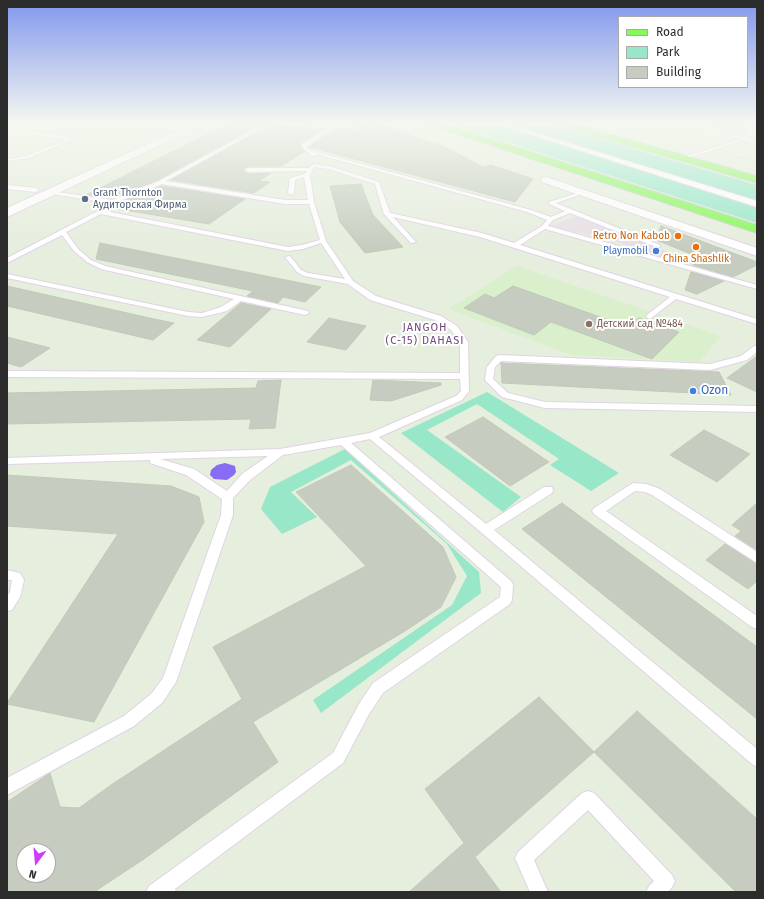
<!DOCTYPE html>
<meta charset="utf-8">
<style>
body{margin:0}
#map{position:relative;width:764px;height:899px;overflow:hidden;background:#e6eede;font-family:"Fira Sans",sans-serif}
canvas{display:block}
.frame{position:absolute;inset:0;border:8px solid #2c2c2c;pointer-events:none}
.legend{position:absolute;left:618px;top:16px;width:130px;height:72px;box-sizing:border-box;background:#fff;border:1px solid #ababab;margin:0;padding:5px 7px;list-style:none;font-size:12px;color:#2c2c2c}
.legend li{display:flex;align-items:center;gap:8px;height:20px}
.legend b{width:20px;border:1px solid #ababab}
.north{position:absolute;left:16px;top:843px;width:40px;height:40px;box-sizing:border-box;background:#fff;border:1px solid #ababab;border-radius:50%;rotate:196deg;font-size:11px;font-weight:700;line-height:16px;text-align:center;color:#2c2c2c}
.north::after{content:'';display:block;margin:auto;width:14px;height:18px;background:#cf3aff;clip-path:polygon(50% 0,100% 100%,50% 72%,0 100%)}
</style>
<div id="map">
<canvas width="764" height="899"></canvas>
<div class="frame"></div>
<ul class="legend">
<li><b style="height:5px;background:#87f859"></b>Road</li>
<li><b style="height:11px;background:#97e7c8"></b>Park</li>
<li><b style="height:11px;background:#c6cdc0"></b>Building</li>
</ul>
<div class="north">N</div>
</div>
<script>
const context = document.querySelector('canvas').getContext('2d');
context.lineJoin = 'round';
function fillPath(path, color) { context.fillStyle = color; context.fill(path, 'evenodd'); }
const shape = rows => new Path2D(rows.map(r => 'M' + r).join(''));
function trace(path, color, width, dash) { context.strokeStyle = color; context.lineWidth = width; context.lineCap = dash ? 'butt' : 'round'; context.setLineDash(dash || []); context.stroke(path); }
function label(font, color, halo, rows, align = 'center') {
  context.font = font + ' "Fira Sans",sans-serif'; context.lineWidth = 4; context.setLineDash([]); context.textBaseline = 'middle'; context.strokeStyle = halo; context.fillStyle = color; for (const [text, x, y, turn = 0] of rows) {
    context.save(); context.translate(x, y); context.rotate((+turn || 0) * Math.PI / 180); context.textAlign = isNaN(turn) ? turn : align; if (halo) context.strokeText(text, 0, 0); context.fillText(text, 0, 0); context.restore();
  }
}
const industrial = shape([
 [698,123,741,124,743,133],
 [574,217,580,217,678,256,670,259,594,235,560,230,550,226]
]);
const education = shape([
 [517,266,721,336,699,362,571,355,448,309]
]);
const green = shape([
 [448,123,545,123,757,185,757,223],
 [487,392,619,473,591,491,550,465,559,459,477,404,427,430,521,497,503,512,401,433],
 [345,449,479,572,481,593,321,713,313,700,452,605,467,576,447,544,351,460,291,492,317,517,282,534,261,509,270,487]
]);
const water = shape([
 [225,463,235,466,236,472,234,475,227,480,214,479,210,475,211,470,217,465]
]);
const building = shape([
 [230,123,263,123,158,180,112,198,86,195,230,123],
 [370,123,376,123,449,149,483,167,491,165,533,179,515,202,321,150,320,148,318,149,309,147,334,130,347,128,359,131,361,128,357,126,370,123],
 [272,124,323,129,301,143,300,147,305,151,281,166,248,166,244,169,244,171,248,174,271,173,259,181,270,182,254,193,171,180,272,124],
 [361,184,373,215,403,247,365,253,340,222,330,186,361,184],
 [162,186,245,199,209,224,112,208,116,204,162,186],
 [661,226,757,262,757,265,733,277,693,265,696,256,656,240,661,226],
 [100,243,321,287,305,302,283,297,278,303,247,296,253,291,96,259,100,243],
 [691,272,724,281,697,294,685,290,691,272],
 [7,286,154,319,174,323,153,340,7,306,7,286],
 [513,286,628,327,639,318,679,332,652,359,551,322,534,335,464,308,485,294,494,298,513,286],
 [241,303,271,309,230,347,197,340,241,303],
 [329,318,342,321,366,326,346,350,307,342,329,318],
 [7,337,50,348,21,367,7,363,7,337],
 [757,356,757,392,727,378,757,356],
 [501,363,719,372,731,395,502,383,501,363],
 [281,380,275,428,249,429,251,419,7,424,7,393,256,388,258,381,281,380],
 [373,380,441,383,441,385,391,401,370,400,373,380],
 [483,417,549,462,510,486,445,437,483,417],
 [704,430,750,454,717,482,670,455,704,430],
 [351,465,443,547,456,577,441,607,405,631,253,722,278,762,144,859,94,892,7,892,7,802,50,773,60,807,79,808,111,785,242,699,213,647,366,566,296,492,351,465],
 [24,851,48,851,48,875,24,875,24,851],
 [7,475,171,486,199,497,204,522,94,722,7,704,7,703,118,534,7,526,7,475],
 [562,503,757,647,757,719,522,529,562,503],
 [757,503,757,550,735,536,741,531,732,525,757,503],
 [725,544,757,564,757,581,748,589,706,560,725,544],
 [539,697,594,752,475,857,501,892,409,892,464,843,425,789,539,697],
 [637,711,757,819,757,892,736,892,594,752,637,711]
]);
const path = shape([
 [388,123,421,134],
 [735,156,757,162]
]);
const service = shape([
 [266,123,271,123,166,181,285,200,308,200,304,177,295,180,294,193,291,195,288,193,290,178,305,174,307,171,248,172,245,170,248,168,309,168,313,164,332,167,379,182,390,213,482,233,514,243,542,226,547,220,527,212,316,154,316,156,312,156,302,147,302,144,329,127,304,123,332,125,335,123,346,123,360,129,358,130,340,124,306,147,310,150,531,210,551,217,565,211,549,204,549,202,584,191,584,193,556,203,660,245,660,247,656,247,570,213,553,220,548,226,757,285,757,289,545,229,520,245,757,319,757,324,676,299,650,319,646,317,647,315,670,297,480,237,393,217,416,242,411,243,384,214,375,184,329,169,314,167,310,175,314,202,326,241,353,281,376,296,441,316,457,326,468,342,469,391,462,400,379,437,486,524,544,487,552,487,553,490,552,493,494,530,757,749,757,767,752,764,482,533,370,439,351,443,511,581,513,585,512,600,510,604,383,693,369,714,343,763,175,889,176,892,146,892,149,886,333,753,359,704,373,683,500,597,501,587,341,445,283,455,250,480,233,498,233,515,176,682,162,703,134,726,7,795,7,778,124,716,152,693,163,678,221,515,222,499,186,475,150,463,150,460,7,464,7,458,280,449,370,433,456,396,461,391,460,379,7,377,7,371,460,373,460,342,451,330,435,320,370,300,348,284,304,276,297,272,285,257,290,256,301,270,308,273,345,279,321,243,303,249,288,251,101,214,66,232,78,249,91,260,105,266,308,311,309,313,305,315,241,301,227,311,202,317,188,316,7,278,7,274,188,312,202,313,221,307,234,299,101,269,87,262,74,251,62,235,9,262,7,263,7,258,98,211,108,203,52,194,49,192,50,191,112,200,159,181,266,123],
 [162,184,285,204,309,204,320,240,302,245,288,247,105,211,115,203,162,184],
 [268,456,242,474,227,491,194,469,160,459,268,456],
 [680,123,688,123,744,137,748,135,747,127,720,123,746,125,746,123,750,123,752,135,748,138,757,141,757,143,745,140,681,160,681,158,740,139,680,123],
 [7,128,66,136,71,140,29,158,7,161,7,159,26,156,66,140,7,130,7,128],
 [7,185,36,188,39,190,36,192,7,189,7,185],
 [754,346,757,346,757,352,747,360,710,370,501,361,495,367,493,379,508,393,545,402,757,406,757,412,545,408,502,397,485,380,487,367,496,356,499,355,710,364,741,356,754,346],
 [633,483,646,484,660,489,757,552,757,563,652,495,645,492,635,491,606,511,757,616,757,629,752,627,594,514,592,511,594,508,633,483],
 [7,570,20,573,24,580,20,597,12,610,7,611,7,596,10,592,12,580,7,580,7,570],
 [588,791,594,793,672,875,675,881,672,887,668,892,646,892,649,886,654,881,588,810,534,860,548,892,530,892,515,858,518,852,582,793,588,791]
]);
const pedestrian = shape([
 [494,123,504,123,757,201,757,207,494,123]
]);
const minor = shape([
 [546,177,757,248,757,256,542,182,541,180,542,178,546,177]
]);
const secondary = shape([
 [194,123,207,123,7,217,7,208,194,123]
]);
const primary = shape([
 [427,123,442,123,757,225,757,233,429,125,427,123],
 [555,123,571,123,757,176,757,183,557,125,555,123]
]);
const markers = [
 [85,199,4,"#5c6f8a"],
 [678,236,4,"#e8710a"],
 [696,247,4,"#e8710a"],
 [656,251,4,"#3f7fe0"],
 [589,324,4,"#8d6e63"],
 [693,391,4,"#3f7fe0"]
];
const farServicenames = [
 ["Grant Thornton",93,193],
 ["Аудиторская Фирма",93,205]
];
const farFoodnames = [
 ["Retro Non Kabob",670,236],
 ["China Shashlik",696,259,"center"]
];
const farShopnames = [
 ["Playmobil",648,251]
];
const farEducationnames = [
 ["Детский сад №484",597,324]
];
const farNeighbourhoodnames = [
 ["JANGOH",425,328],
 ["(C-15) DAHASI",425,341]
];
const shopNames = [
 ["Ozon",701,391]
];
fillPath(industrial, '#e7dee5');
fillPath(education, '#daf0cc');
fillPath(green, '#97e7c8');
fillPath(water, '#886cf5');
fillPath(building, '#c6cdc0');
trace(building, '#bfcab7', 1);
trace(service, '#e1d3e5', 2);
trace(pedestrian, '#e1d3e5', 2);
trace(minor, '#e1d3e5', 2);
trace(secondary, '#e1d3e5', 2);
trace(primary, '#d1d1d1', 2);
trace(path, '#d1d1d1', 1, [1.5, 1]);
fillPath(service, '#fff');
fillPath(pedestrian, '#fff');
fillPath(minor, '#fff');
fillPath(secondary, '#fff');
fillPath(primary, '#87f859');
const sky = context.createLinearGradient(0, 0, 0, 249);
sky.addColorStop(0, '#8197ed');
sky.addColorStop(0.49, '#f4f7f0');
sky.addColorStop(1, '#f4f7f000');
context.fillStyle = sky;
context.fillRect(0, 0, 764, 249);
for (const [x, y, r, color] of markers) { const dot = new Path2D(); dot.arc(x, y, r, 0, 2 * Math.PI); context.fillStyle = color; context.fill(dot); trace(dot, '#fff', 1.5); }
label('10px', '#4e5e75', '#fff', farServicenames, 'left');
label('10px', '#c56008', '#fff', farFoodnames, 'right');
label('10px', '#366cbe', '#fff', farShopnames, 'right');
label('10px', '#785e54', '#fff', farEducationnames, 'left');
context.letterSpacing = '1px';
label('11px', '#734980', '#fff', farNeighbourhoodnames);
context.letterSpacing = '0px';
label('12px', '#366cbe', '#fff', shopNames, 'left');
</script>
